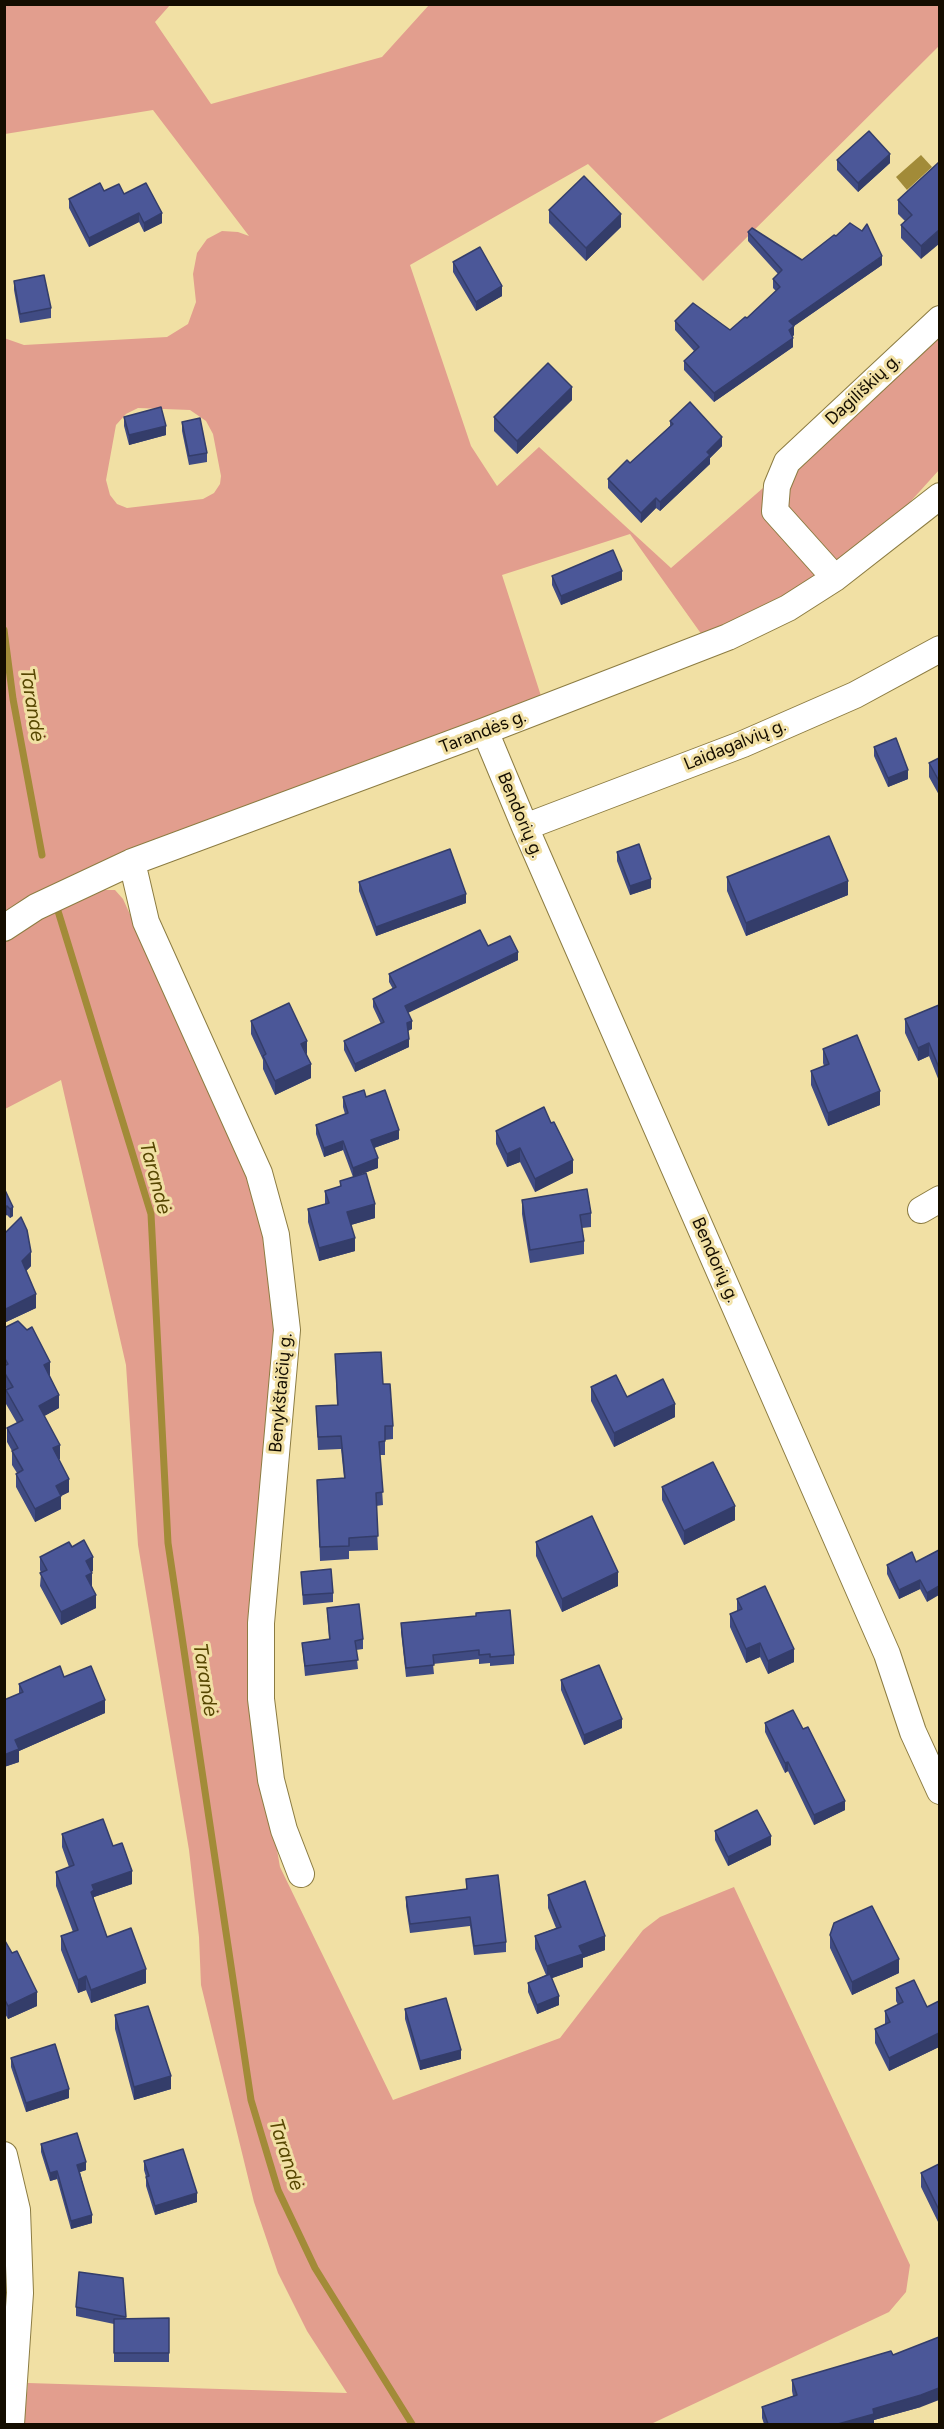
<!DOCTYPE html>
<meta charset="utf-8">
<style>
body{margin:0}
#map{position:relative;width:944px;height:2429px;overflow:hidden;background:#f1e0a4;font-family:Figtree,sans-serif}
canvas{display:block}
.frame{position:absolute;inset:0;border:6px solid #140d00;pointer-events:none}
</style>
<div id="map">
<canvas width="944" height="2429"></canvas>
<div class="frame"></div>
</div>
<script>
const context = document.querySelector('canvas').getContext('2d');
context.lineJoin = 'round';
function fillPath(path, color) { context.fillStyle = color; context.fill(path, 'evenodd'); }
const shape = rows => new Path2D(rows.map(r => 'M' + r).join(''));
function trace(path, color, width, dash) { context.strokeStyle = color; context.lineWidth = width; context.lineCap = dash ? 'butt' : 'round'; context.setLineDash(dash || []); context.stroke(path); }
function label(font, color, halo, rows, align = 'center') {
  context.font = font + ' Figtree,sans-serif'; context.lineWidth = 6; context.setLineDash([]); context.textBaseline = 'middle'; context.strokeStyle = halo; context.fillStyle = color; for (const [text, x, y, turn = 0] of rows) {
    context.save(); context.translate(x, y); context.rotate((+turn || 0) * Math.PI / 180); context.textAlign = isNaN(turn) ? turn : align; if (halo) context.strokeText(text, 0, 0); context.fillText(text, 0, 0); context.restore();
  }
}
const green = shape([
 [5,5,170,5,155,22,211,104,382,57,429,5,939,5,939,46,703,281,588,164,410,265,471,446,497,486,539,447,671,568,939,335,939,470,902,511,867,541,792,591,702,635,630,534,502,575,541,696,5,917,4,338,24,345,167,337,188,324,196,302,193,274,197,253,207,239,222,231,238,232,249,236,153,110,5,134],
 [138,408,190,410,206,421,213,434,221,476,220,484,214,493,203,499,127,508,117,504,110,495,106,480,116,425,126,414],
 [96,890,115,890,123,899,248,1174,265,1219,276,1338,250,1589,251,1681,267,1792,280,1867,393,2100,560,2038,643,1930,660,1917,734,1887,910,2265,906,2292,889,2312,651,2424,24,2424,28,2383,347,2393,307,2331,278,2273,254,2202,201,1985,199,1937,189,1850,138,1545,126,1365,61,1080,5,1109,5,940,44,916]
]);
const water = shape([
 [921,155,932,167,907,190,896,177]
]);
const stream = shape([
 [4,630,13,699,42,855],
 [58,911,151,1214,168,1543,251,2100,278,2190,315,2268,412,2424]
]);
const street = shape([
 [835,578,775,511,777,486,787,462,940,319],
 [485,731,525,827,887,1654,913,1732,940,1791],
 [525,827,743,744,855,695,940,649],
 [132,862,146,922,259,1173,276,1235,287,1330,261,1623,261,1699,271,1780,284,1830,301,1874],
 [4,928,36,907,132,862,485,731,728,637,788,608,835,578,940,496],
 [921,1210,940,1199],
 [4,2155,17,2210,20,2293,11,2424]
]);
const wall = shape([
 [837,160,890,163,858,192,837,170],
 [939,162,921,259,901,238,901,225,905,221,898,214,898,200],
 [104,191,124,194,162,223,144,232,139,222,89,247,69,208,69,199],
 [549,210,621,227,586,261,549,223],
 [748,232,802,260,882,265,794,326,794,335,793,336,793,347,714,402,684,370,684,361,694,351,675,330,675,321,730,330,747,318,776,291,773,288,773,279,778,274,748,241],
 [453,262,502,296,476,311,453,272],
 [14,281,51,308,51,318,20,323,14,290],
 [572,400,517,454,494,431,494,417],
 [124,417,166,435,129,445,124,426],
 [670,421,722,446,710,458,710,464,660,511,656,508,641,523,608,488,608,479,630,463,670,426],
 [182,422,207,453,207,462,189,465,182,431],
 [552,576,622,580,561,605,552,585],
 [874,747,908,779,888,787,874,756],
 [939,758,939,795,929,777,929,763],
 [617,852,651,888,630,895,617,861],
 [727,877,848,895,746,936,727,891],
 [359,882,466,903,376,936,359,891],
 [488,946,518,960,408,1013,412,1029,408,1031,409,1047,355,1072,344,1050,344,1041,381,1024,373,1007,373,999,393,989,389,982,389,974],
 [939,1005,939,1081,929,1056,918,1061,905,1033,905,1019],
 [251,1021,306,1055,311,1078,275,1095,263,1069,263,1060,251,1034],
 [823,1049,880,1105,828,1126,811,1085,811,1071,824,1066,823,1063],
 [343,1097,366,1097,399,1139,374,1148,378,1168,353,1177,343,1150,324,1157,316,1134,316,1125,345,1114,343,1107],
 [551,1123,573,1173,535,1192,520,1162,507,1167,496,1144,496,1131],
 [340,1181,375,1218,351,1225,355,1251,319,1261,308,1222,308,1209,325,1204,325,1191,340,1187],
 [4,1188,13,1216,10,1218,7,1215,4,1216],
 [522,1200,591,1213,591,1227,582,1228,584,1241,584,1254,530,1263,522,1214],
 [4,1234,31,1266,26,1271,36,1308,6,1322,4,1319],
 [4,1328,50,1375,49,1375,59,1408,44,1416,60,1459,59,1459,69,1492,61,1496,61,1509,35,1522,16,1487,16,1474,17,1473,12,1465,12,1451,7,1442,7,1428,17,1423,6,1404,6,1390,7,1390,4,1385],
 [335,1354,383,1384,393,1426,393,1439,385,1440,385,1455,380,1455,383,1505,376,1506,378,1550,349,1551,349,1559,320,1561,317,1480,344,1478,341,1449,318,1450,316,1406,337,1405],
 [591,1387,627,1397,675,1417,614,1447,591,1401],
 [662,1487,735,1520,684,1545,662,1500],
 [536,1542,618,1586,562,1612,536,1556],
 [72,1547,93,1571,91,1572,92,1587,96,1608,61,1625,40,1586,41,1573,40,1570,40,1557],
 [939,1550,927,1602,920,1589,899,1599,887,1574,887,1565,916,1562],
 [301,1572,333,1593,333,1602,303,1605],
 [737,1599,794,1662,768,1674,760,1657,746,1663,730,1627,730,1614,737,1611],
 [327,1608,363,1639,363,1649,356,1650,358,1669,305,1676,302,1643,329,1639],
 [401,1623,514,1655,514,1664,490,1666,490,1663,479,1664,479,1659,433,1664,434,1674,406,1677,401,1632],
 [64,1677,105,1713,19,1751,19,1762,4,1767,19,1694,19,1684],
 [561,1680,622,1728,584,1745,561,1690],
 [765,1723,845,1810,814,1825,788,1771,785,1773,765,1732],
 [715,1831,771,1845,728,1866,715,1840],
 [62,1834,113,1846,132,1884,94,1897,94,1902,107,1937,146,1983,91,2003,86,1990,78,1993,61,1950,61,1936,73,1932,56,1886,56,1872,69,1867,62,1847],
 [466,1879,506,1942,506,1952,474,1955,470,1926,410,1933,406,1906,406,1897,466,1889],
 [548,1895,605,1950,583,1958,583,1967,552,1978,559,2005,537,2014,528,1992,528,1983,546,1975,535,1949,535,1936,556,1928,548,1908],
 [830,1935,899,1973,852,1995,830,1948],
 [4,1939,37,2006,8,2019,4,2012],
 [896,1988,927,2007,939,2001,939,2047,889,2071,875,2043,875,2029,885,2024,885,2011,898,2005,896,2001],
 [405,2009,461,2059,420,2070,405,2019],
 [115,2015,171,2089,134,2100,115,2029],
 [11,2058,69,2098,26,2112,11,2067],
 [41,2144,86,2170,80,2172,92,2223,71,2229,57,2179,50,2181,41,2152],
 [144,2161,197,2202,155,2215,146,2186,146,2177,144,2170],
 [939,2164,939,2224,921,2187,921,2173],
 [123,2278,126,2319,169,2318,169,2362,114,2362,114,2324,76,2316,76,2307],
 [893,2355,921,2407,874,2420,874,2424,764,2424,762,2418,762,2407,793,2396,792,2391,792,2380]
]);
const shadedWall = shape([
 [890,154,890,163,858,192,858,183],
 [139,213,139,222,89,247,89,238],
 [162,213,162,223,144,232,144,223],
 [621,214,621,227,586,261,586,248],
 [939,230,939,244,921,259,921,246],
 [882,256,882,265,794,326,794,335,789,339,789,321],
 [502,286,502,296,476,311,476,302],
 [793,338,793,347,714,402,714,393],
 [572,387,572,400,517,454,517,441],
 [166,426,166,435,129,445,129,435],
 [722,437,722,446,710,458,710,464,660,511,660,502,707,452],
 [656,498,656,508,641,523,641,513],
 [622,571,622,580,561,605,561,596],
 [908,770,908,779,888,787,888,778],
 [651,879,651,888,630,895,630,886],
 [848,881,848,895,746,936,746,923],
 [466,894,466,903,376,936,376,927],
 [518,952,518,960,405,1014,405,1006],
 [412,1021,412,1029,407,1031,407,1023],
 [409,1039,409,1047,355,1072,355,1064],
 [307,1041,307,1055,301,1044],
 [929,1043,929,1056,918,1061,918,1048],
 [311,1064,311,1078,275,1095,275,1081],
 [880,1091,880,1105,828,1126,828,1113],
 [399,1130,399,1139,371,1149,371,1140],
 [343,1141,343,1150,324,1157,324,1148],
 [520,1148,520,1162,507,1167,507,1154],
 [378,1158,378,1168,353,1177,353,1168],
 [573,1160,573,1173,535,1192,535,1179],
 [375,1204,375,1218,347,1226,347,1212],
 [7,1206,7,1215,4,1216,4,1207],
 [13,1207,13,1216,10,1218,10,1209],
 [355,1238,355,1251,319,1261,319,1248],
 [31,1252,31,1266,22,1275,22,1261],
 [36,1294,36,1308,6,1322,6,1309],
 [50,1362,50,1375,44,1378,44,1365],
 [59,1395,59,1408,39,1419,39,1406],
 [675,1404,675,1417,614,1447,614,1433],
 [60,1445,60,1459,53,1462,53,1448],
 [69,1479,69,1492,61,1496,61,1509,35,1522,35,1509,56,1486],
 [735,1506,735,1520,684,1545,684,1531],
 [93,1557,93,1571,86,1574,86,1561],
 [618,1572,618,1586,562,1612,562,1599],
 [92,1573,92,1587,86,1576],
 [920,1580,920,1589,899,1599,899,1590],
 [939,1586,939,1595,927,1602,927,1593],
 [96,1595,96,1608,61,1625,61,1612],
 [760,1643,760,1657,746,1663,746,1649],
 [794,1649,794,1662,768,1674,768,1661],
 [105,1700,105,1713,19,1751,19,1762,4,1767,4,1755,15,1740],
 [622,1719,622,1728,584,1745,584,1735],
 [788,1762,788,1771,785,1773,785,1763],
 [845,1801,845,1810,814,1825,814,1815],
 [771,1836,771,1845,728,1866,728,1857],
 [132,1871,132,1884,94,1897,94,1904,91,1892,92,1885],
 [605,1936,605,1950,583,1958,583,1967,547,1980,547,1966,579,1946],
 [899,1959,899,1973,852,1995,852,1982],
 [146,1969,146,1983,91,2003,91,1990],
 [86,1976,86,1990,78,1993,78,1980],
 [37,1992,37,2006,8,2019,8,2006],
 [559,1996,559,2005,537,2014,537,2005],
 [939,2033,939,2047,889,2071,889,2058],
 [461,2050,461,2059,420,2070,420,2061],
 [171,2076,171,2089,134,2100,134,2087],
 [69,2089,69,2098,26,2112,26,2103],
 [86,2162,86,2170,77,2173,77,2165],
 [57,2171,57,2179,50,2181,50,2173],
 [197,2193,197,2202,155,2215,155,2206],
 [92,2215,92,2223,71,2229,71,2221],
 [939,2388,939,2400,921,2407,874,2420,874,2424,838,2424,873,2409]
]);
const building = shape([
 [869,131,890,154,858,183,837,160,869,131],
 [939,162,939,230,921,246,901,225,912,215,898,200,939,162],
 [584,176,621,214,586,248,549,210,584,176],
 [100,183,104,191,119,184,124,194,146,183,162,213,144,223,139,213,89,238,69,199,100,183],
 [850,223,862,231,867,224,882,256,789,321,794,326,789,330,793,338,714,393,684,361,699,347,675,321,693,303,730,330,745,317,747,318,780,287,773,279,782,270,748,232,752,228,802,260,834,235,836,236,850,223],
 [480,247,502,286,476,302,453,262,480,247],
 [44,275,51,308,20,314,14,281,44,275],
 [548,363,572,387,517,441,494,417,548,363],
 [690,402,722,437,707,452,710,455,660,502,656,498,641,513,608,479,627,460,630,463,673,424,670,421,690,402],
 [161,407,166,426,129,435,124,417,161,407],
 [200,418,207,453,189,456,182,422,200,418],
 [613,550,622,571,561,596,552,576,613,550],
 [896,738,908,770,888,778,874,747,896,738],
 [939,758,939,781,929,763,939,758],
 [829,836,848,881,746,923,727,877,829,836],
 [639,844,651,879,630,886,617,852,639,844],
 [450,849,466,894,376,927,359,882,450,849],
 [480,930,488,946,510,936,518,952,405,1006,412,1021,407,1023,409,1039,355,1064,344,1041,384,1022,373,999,396,987,389,974,480,930],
 [289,1003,307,1041,301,1044,311,1064,275,1081,263,1056,266,1054,251,1021,289,1003],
 [939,1005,939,1068,929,1043,918,1048,905,1019,939,1005],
 [857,1035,880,1091,828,1113,811,1071,829,1064,823,1049,857,1035],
 [364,1090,366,1097,385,1090,399,1130,371,1140,378,1158,353,1168,343,1141,324,1148,316,1125,348,1113,343,1097,364,1090],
 [544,1107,551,1123,554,1122,573,1160,535,1179,520,1148,507,1154,496,1131,544,1107],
 [366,1173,375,1204,347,1212,355,1238,319,1248,308,1209,329,1203,325,1191,341,1186,340,1181,366,1173],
 [4,1188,13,1207,10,1209,7,1206,4,1207,4,1188],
 [587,1189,591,1213,580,1215,584,1241,530,1250,522,1200,587,1189],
 [21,1217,27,1230,31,1252,22,1261,36,1294,6,1309,4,1305,4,1234,21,1217],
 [18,1321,27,1330,32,1327,50,1362,44,1365,59,1395,39,1406,60,1445,53,1448,69,1479,56,1486,61,1496,35,1509,16,1474,23,1470,12,1451,18,1448,7,1428,23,1420,6,1390,13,1387,4,1372,4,1366,8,1364,4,1357,4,1328,18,1321],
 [381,1352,383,1384,390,1384,393,1426,385,1426,385,1441,379,1442,383,1492,376,1493,378,1536,349,1538,349,1546,320,1547,317,1480,345,1478,341,1436,318,1437,316,1406,338,1405,335,1354,381,1352],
 [616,1375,627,1397,663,1379,675,1404,614,1433,591,1387,616,1375],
 [713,1462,735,1506,684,1531,662,1487,713,1462],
 [592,1516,618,1572,562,1599,536,1542,592,1516],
 [84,1540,93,1557,86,1561,92,1573,86,1576,96,1595,61,1612,40,1573,47,1570,40,1557,69,1542,72,1547,84,1540],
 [939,1550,939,1586,927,1593,920,1580,899,1590,887,1565,912,1552,916,1562,939,1550],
 [331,1569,333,1593,303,1595,301,1572,331,1569],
 [765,1586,794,1649,768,1661,760,1643,746,1649,730,1614,742,1609,737,1599,765,1586],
 [359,1604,363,1639,355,1641,358,1660,305,1666,302,1643,330,1639,327,1608,359,1604],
 [510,1610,514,1655,490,1657,490,1654,479,1655,479,1650,433,1655,434,1665,406,1668,401,1623,476,1616,476,1613,510,1610],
 [599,1665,622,1719,584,1735,561,1680,599,1665],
 [60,1666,64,1677,91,1666,105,1700,15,1740,19,1749,4,1755,4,1700,23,1692,19,1684,60,1666],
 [793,1710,803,1729,808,1727,845,1801,814,1815,788,1762,785,1763,765,1723,793,1710],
 [757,1810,771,1836,728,1857,715,1831,757,1810],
 [103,1819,113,1846,122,1843,132,1871,92,1885,94,1890,91,1892,107,1937,131,1928,146,1969,91,1990,86,1976,78,1980,61,1936,78,1930,56,1872,74,1865,62,1834,103,1819],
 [498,1875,506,1942,474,1946,470,1917,410,1924,406,1897,467,1889,466,1879,498,1875],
 [585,1881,605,1936,579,1946,583,1954,547,1966,535,1936,561,1927,548,1895,585,1881],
 [872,1906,899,1959,852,1982,830,1935,834,1923,872,1906],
 [4,1939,12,1953,17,1951,37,1992,8,2006,4,1998,4,1939],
 [550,1974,559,1996,537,2005,528,1983,550,1974],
 [914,1980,927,2007,939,2001,939,2033,889,2058,875,2029,890,2022,885,2011,903,2002,896,1988,914,1980],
 [446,1998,461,2050,420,2061,405,2009,446,1998],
 [148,2006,171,2076,134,2087,115,2015,148,2006],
 [55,2044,69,2089,26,2103,11,2058,55,2044],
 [77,2133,86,2162,77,2165,92,2215,71,2221,57,2171,50,2173,41,2144,77,2133],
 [183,2149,197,2193,155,2206,146,2177,149,2176,144,2161,183,2149],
 [939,2164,939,2210,921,2173,939,2164],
 [79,2272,123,2278,126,2317,76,2307,79,2272],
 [169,2318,169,2353,114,2353,114,2319,169,2318],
 [939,2337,939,2388,921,2395,873,2409,874,2414,838,2424,768,2424,762,2407,797,2395,792,2380,891,2351,893,2355,939,2337]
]);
const streetNames = [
 ["Dagiliškių g.",863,390,-43],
 ["Tarandės g.",483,732,-21],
 ["Laidagalvių g.",735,745,-22],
 ["Bendorių g.",520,815,67],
 ["Bendorių g.",715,1260,66],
 ["Benykštaičių g.",281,1393,-85]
];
const waterNames = [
 ["Tarandė",32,705,81],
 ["Tarandė",155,1178,75],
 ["Tarandė",205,1680,81],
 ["Tarandė",286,2155,72]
];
fillPath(green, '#e29e8e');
fillPath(water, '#a28b38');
trace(stream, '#a28b38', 7);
trace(street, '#8c7c42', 28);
trace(street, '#fff', 26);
fillPath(wall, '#404b83');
fillPath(shadedWall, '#343d6a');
fillPath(building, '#4b5798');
trace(building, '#343d6a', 1.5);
label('18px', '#140d00', '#f1e0a4', streetNames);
label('italic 20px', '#564601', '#f1e0a4', waterNames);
</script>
